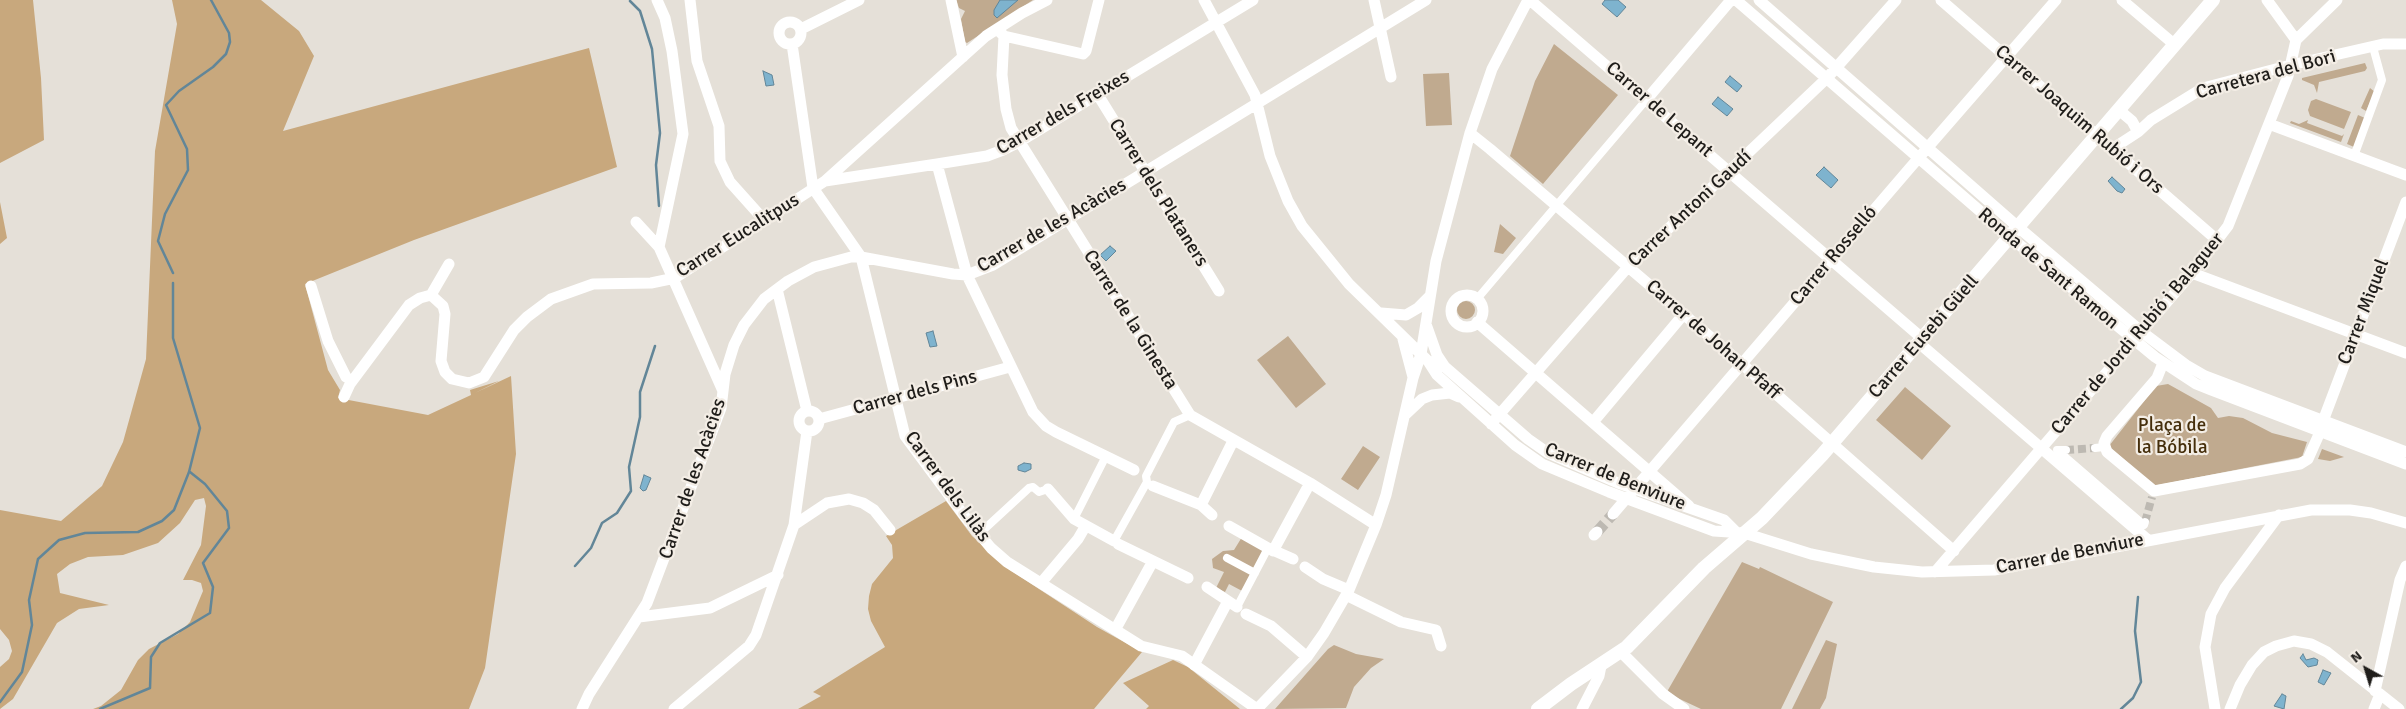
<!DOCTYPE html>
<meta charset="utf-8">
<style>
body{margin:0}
#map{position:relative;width:2406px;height:709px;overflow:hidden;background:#e5e0d8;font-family:Signika,sans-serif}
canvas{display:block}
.north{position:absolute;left:2341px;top:644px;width:50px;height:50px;-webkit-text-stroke:4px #f3ede5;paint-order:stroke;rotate:321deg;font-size:14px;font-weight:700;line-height:20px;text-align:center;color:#1f1d1a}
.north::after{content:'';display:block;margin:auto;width:18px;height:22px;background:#1f1d1a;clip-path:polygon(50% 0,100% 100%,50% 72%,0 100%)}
</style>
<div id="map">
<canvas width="2406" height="709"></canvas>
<div class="north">N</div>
</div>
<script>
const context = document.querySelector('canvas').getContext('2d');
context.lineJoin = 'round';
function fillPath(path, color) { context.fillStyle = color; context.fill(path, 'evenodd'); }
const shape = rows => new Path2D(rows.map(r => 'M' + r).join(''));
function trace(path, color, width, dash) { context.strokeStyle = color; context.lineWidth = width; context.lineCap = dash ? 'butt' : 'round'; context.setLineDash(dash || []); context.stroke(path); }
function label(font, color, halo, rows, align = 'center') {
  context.font = font + ' Signika,sans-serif'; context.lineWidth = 4.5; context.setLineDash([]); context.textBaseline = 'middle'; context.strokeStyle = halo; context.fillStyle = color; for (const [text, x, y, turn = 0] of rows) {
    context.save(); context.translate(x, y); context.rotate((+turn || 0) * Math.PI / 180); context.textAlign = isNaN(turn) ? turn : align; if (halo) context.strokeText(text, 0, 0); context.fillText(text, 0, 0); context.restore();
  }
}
const green = shape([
 [956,0,1033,0,967,43,965,42,961,19,965,11,959,8],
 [1554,44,1618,95,1543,184,1510,156,1535,81],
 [2365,63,2367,68,2365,71,2319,82,2317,93,2314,85,2302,80,2302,78],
 [1449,73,1452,125,1426,126,1423,74],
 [2370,88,2375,92,2366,111,2361,108],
 [2316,99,2351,112,2344,129,2310,116,2308,110,2311,101],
 [2358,115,2365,118,2354,147,2347,144],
 [2308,120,2307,123,2342,136,2344,134,2341,142,2290,123,2291,121,2299,124],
 [1500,224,1516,238,1503,254,1494,252],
 '1457 310a9 9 0 1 1 18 0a9 9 0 1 1-18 0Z',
 [1288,336,1326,384,1296,408,1257,360],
 [2168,384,2211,408,2218,418,2229,416,2243,418,2272,433,2307,442,2302,457,2158,485,2153,485,2109,446,2156,386],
 [1905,387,1951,426,1922,460,1876,420],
 [1363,446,1380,457,1358,490,1341,479],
 [2322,449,2344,457,2330,461,2318,459],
 [1242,537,1266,551,1244,592,1229,584,1225,592,1216,588,1224,572,1213,568,1212,559,1223,551,1234,550],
 [1742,562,1759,569,1760,567,1833,602,1781,709,1701,709,1669,694,1668,690],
 [1826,640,1837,644,1826,698,1820,709,1792,709],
 [1334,645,1356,654,1384,659,1371,668,1354,687,1346,708,1275,709,1328,649]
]);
const forest = shape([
 [0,0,33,0,41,78,44,140,0,163],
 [172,0,261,0,299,31,314,56,283,131,589,48,617,167,414,240,305,284,328,370,340,390,338,398,428,415,471,395,470,390,499,381,475,393,511,376,516,454,485,668,469,709,93,709,101,706,121,690,138,660,149,649,178,634,190,622,203,591,201,583,192,580,183,580,201,545,206,506,204,498,195,500,180,523,158,543,123,555,88,557,70,564,57,574,60,593,109,605,79,609,57,623,13,699,0,709,0,667,9,659,12,651,9,640,0,629,0,510,61,521,102,486,123,442,146,359,155,151,177,24],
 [0,202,7,238,0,244],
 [946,501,972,536,1010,570,1097,627,1142,652,1094,709,798,709,821,696,813,692,885,647,871,621,868,609,869,596,872,584,893,558,892,545,886,536],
 [1173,660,1188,667,1240,709,1146,709,1149,706,1123,683]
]);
const water = shape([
 [1000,0,1018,0,997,18,994,15,994,10,1000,0],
 [1605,0,1618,0,1626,7,1617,17,1602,4,1605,0],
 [763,71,772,75,774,85,766,86,763,71],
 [1730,76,1742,86,1737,92,1725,82,1730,76],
 [1718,97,1733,109,1727,116,1712,104,1718,97],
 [1824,167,1838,180,1831,188,1816,175,1824,167],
 [2112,177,2125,189,2122,193,2117,191,2108,181,2112,177],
 [1110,246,1116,251,1106,261,1100,255,1110,246],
 [933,331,937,346,930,347,926,333,933,331],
 [1024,463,1031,464,1031,469,1025,472,1018,470,1018,466,1024,463],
 [644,475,651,478,646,490,643,491,640,488,644,475],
 [2303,654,2306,660,2314,658,2318,660,2317,665,2308,667,2300,658,2303,654],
 [2323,670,2331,673,2324,685,2318,682,2323,670],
 [2282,694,2286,696,2284,709,2274,706,2282,694]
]);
const stream = shape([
 [630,1,640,11,652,49,660,133,656,165,659,206],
 [173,273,158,241,165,214,188,170,187,149,166,105,179,91,213,67,226,54,230,42,229,33,211,0],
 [575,566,591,548,602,523,617,513,631,491,629,467,640,417,640,392,655,346],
 [0,702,22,672,32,625,29,600,38,559,59,540,85,533,138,532,162,521,174,510,189,472,200,428,173,338,173,283],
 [100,709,150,688,151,657,160,643,210,613,213,587,203,563,229,528,227,511,205,484,190,472],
 [2121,709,2133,698,2141,682,2135,631,2138,597]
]);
const pedestrianTunnel = shape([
 [2066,450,2095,448],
 [2145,522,2152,497]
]);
const minorTunnel = shape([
 [1597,532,1613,514]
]);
const pedestrian = shape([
 [2354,156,2382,80,2373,47],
 [1477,299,1647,99],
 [2095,448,2104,447],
 [2066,450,2057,450,2144,525,2145,522],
 [1074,519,1106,456],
 [979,534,1029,488,1033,487,1039,492,1048,489],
 [1114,541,1147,482,1146,476,1174,422,1190,415],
 [1227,558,1255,573],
 [1237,607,1268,548]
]);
const minor = shape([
 [657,0,665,18,672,51,683,134,659,247,723,391],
 [690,0,697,61,719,126,720,161,730,182,764,220],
 [951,0,963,57],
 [1204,0,1255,95,1270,156,1288,201,1302,226,1349,284,1428,361,1437,375,1515,445,1542,464,1609,492,1714,531,1744,533,1811,554,1874,567,1922,572,1994,570,2311,510,2350,510,2371,513,2406,523],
 [1374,0,1391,77],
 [1530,0,1923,339],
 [1736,0,2010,237,2155,357,2196,384,2211,390,2406,464],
 [1759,0,2018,227,2142,332,2186,365,2205,376,2406,452],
 [1941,0,2217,240],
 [2122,0,2175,45],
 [2267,0,2296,40],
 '779 33a11 11 0 1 1 22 0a11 11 0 1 1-22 0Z',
 [801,29,859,0],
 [997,29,1004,36,1002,75,1006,109,1011,128,1190,415,1310,483,1376,525],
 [1004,36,1083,54,1086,51,1099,0],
 [792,44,813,188,861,257,905,436,966,518,991,548,1007,562,1141,646,1182,656,1257,709,1307,657,1324,633,1349,590,1376,525,1386,495,1413,378,1421,354,1436,261,1470,133,1492,69,1528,0],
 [1098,95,1219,291],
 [1647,99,1731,0],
 [2119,110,2132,121,2138,132],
 [2269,124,2406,175],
 [1470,133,1490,149,1742,364,1954,551],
 [2112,149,2138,132,2151,120,2203,88,2291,65,2383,44,2406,44],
 [937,164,967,275,1033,412,1046,426,1056,432,1134,470],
 [825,181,937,164,987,156,1003,150,1019,142,1253,0],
 [636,222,659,247],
 [2192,273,2406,353],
 [311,286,328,341,346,377,352,381],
 [777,289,807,411],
 [431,295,449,264],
 '1451 311a16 16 0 1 1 32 0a16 16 0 1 1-32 0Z',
 [1381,313,1406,315,1418,308,1429,297],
 [1477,322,1689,506],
 [1426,324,1437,355,1445,367],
 [1403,339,1413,377],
 [1919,343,2148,540],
 [1428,361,1445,367,1528,439,1548,453,1618,483,1724,520,1735,531],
 [2163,363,2157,378,2107,436,2104,443,2107,452,2154,491,2300,464,2308,459,2320,432],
 [344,397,350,384,409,305,420,298,431,295,443,306,445,314,441,361,445,372,452,379,469,383,484,377,514,330,527,317,551,299,593,284,651,283,675,278,825,181,986,36,1022,13,1047,0],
 '799 421a10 10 0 1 1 20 0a10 10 0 1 1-20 0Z',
 [1406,414,1422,399,1432,395,1450,393,1459,397],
 [819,419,1010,367],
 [1594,421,1683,315],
 [2323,421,2406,202],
 [1491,424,1628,267,1827,78,1896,0],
 [1153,486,1201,505,1212,515],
 [1048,489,1074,519,1114,541],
 [1201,505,1233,441],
 [1613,514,1909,169,2056,0],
 [794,525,827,503,849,499,863,503,874,510,890,530],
 [1229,526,1268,548,1293,559],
 [1594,535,1597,532],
 [1118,544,1188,578],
 [1273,551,1310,483],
 [1305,567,1323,579,1349,590],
 [1935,572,2192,273,2228,226,2288,76,2296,40,2337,0],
 [1041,583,1078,539,1085,527],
 [1207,587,1237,607],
 [1346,595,1401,622,1436,630,1441,646],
 [1246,614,1271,626,1307,657],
 [639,617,710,608,778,575],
 [1115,630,1153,561],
 [1621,652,1663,694,1684,709],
 [1194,665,1228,601],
 [2375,691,2400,580,2406,566],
 [582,709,589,694,647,603,721,408,725,374,734,345,744,325,764,299,788,281,814,267,851,257,861,257,953,274,967,275,993,265,1426,0],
 [674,709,749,646,756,635,794,525,807,431],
 [1582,709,1599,676,1601,666],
 [2215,709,2205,647,2211,614,2225,588,2279,515],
 [2230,709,2240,685,2252,665,2264,652,2276,646,2294,641,2311,644,2327,652,2399,709],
 [2374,709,2380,694]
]);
const tertiary = shape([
 [1538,709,1571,684,1627,647,1704,568,1762,518,1822,455,2213,0]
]);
const streetNames = [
 ["Carretera del Bori",2266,75,-15],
 ["Carrer de Lepant",1659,110,41],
 ["Carrer dels Freixes",1063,113,-30],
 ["Carrer Joaquim Rubió i Ors",2079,120,41],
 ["Carrer dels Plataners",1158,193,58],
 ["Carrer Antoni Gaudí",1690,209,-43],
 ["Carrer de les Acàcies",1052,226,-30],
 ["Carrer Eucalitpus",738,236,-32],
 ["Carrer Rosselló",1834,256,-50],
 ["Ronda de Sant Ramon",2048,269,40],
 ["Carrer Miquel",2364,312,-69],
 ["Carrer de la Ginesta",1130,320,58],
 ["Carrer de Jordi Rubió i Balaguer",2138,334,-50],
 ["Carrer Eusebi Güell",1924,337,-49],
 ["Carrer de Johan Pfaff",1713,340,41],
 ["Carrer dels Pins",915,393,-15],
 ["Carrer de Benviure",1615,477,22],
 ["Carrer de les Acàcies",693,479,-71],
 ["Carrer dels Lilàs",947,487,54],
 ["Carrer de Benviure",2070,554,-11]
];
const parkNames = [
 ["Plaça de",2172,426],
 ["la Bóbila",2172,448]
];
fillPath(green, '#c0aa8f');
fillPath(forest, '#c8a87d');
fillPath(water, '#7eb3ce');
trace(water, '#628698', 1);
trace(stream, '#628698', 2.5);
trace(pedestrianTunnel, '#bdb9b2', 8, [8, 4]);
trace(minorTunnel, '#bdb9b2', 11, [11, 5.5]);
trace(pedestrian, '#fff', 8);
trace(minor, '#fff', 11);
trace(tertiary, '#fff', 14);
label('19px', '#1f1d1a', '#f3ede5', streetNames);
label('19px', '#452e0b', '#f3ede5', parkNames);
</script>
